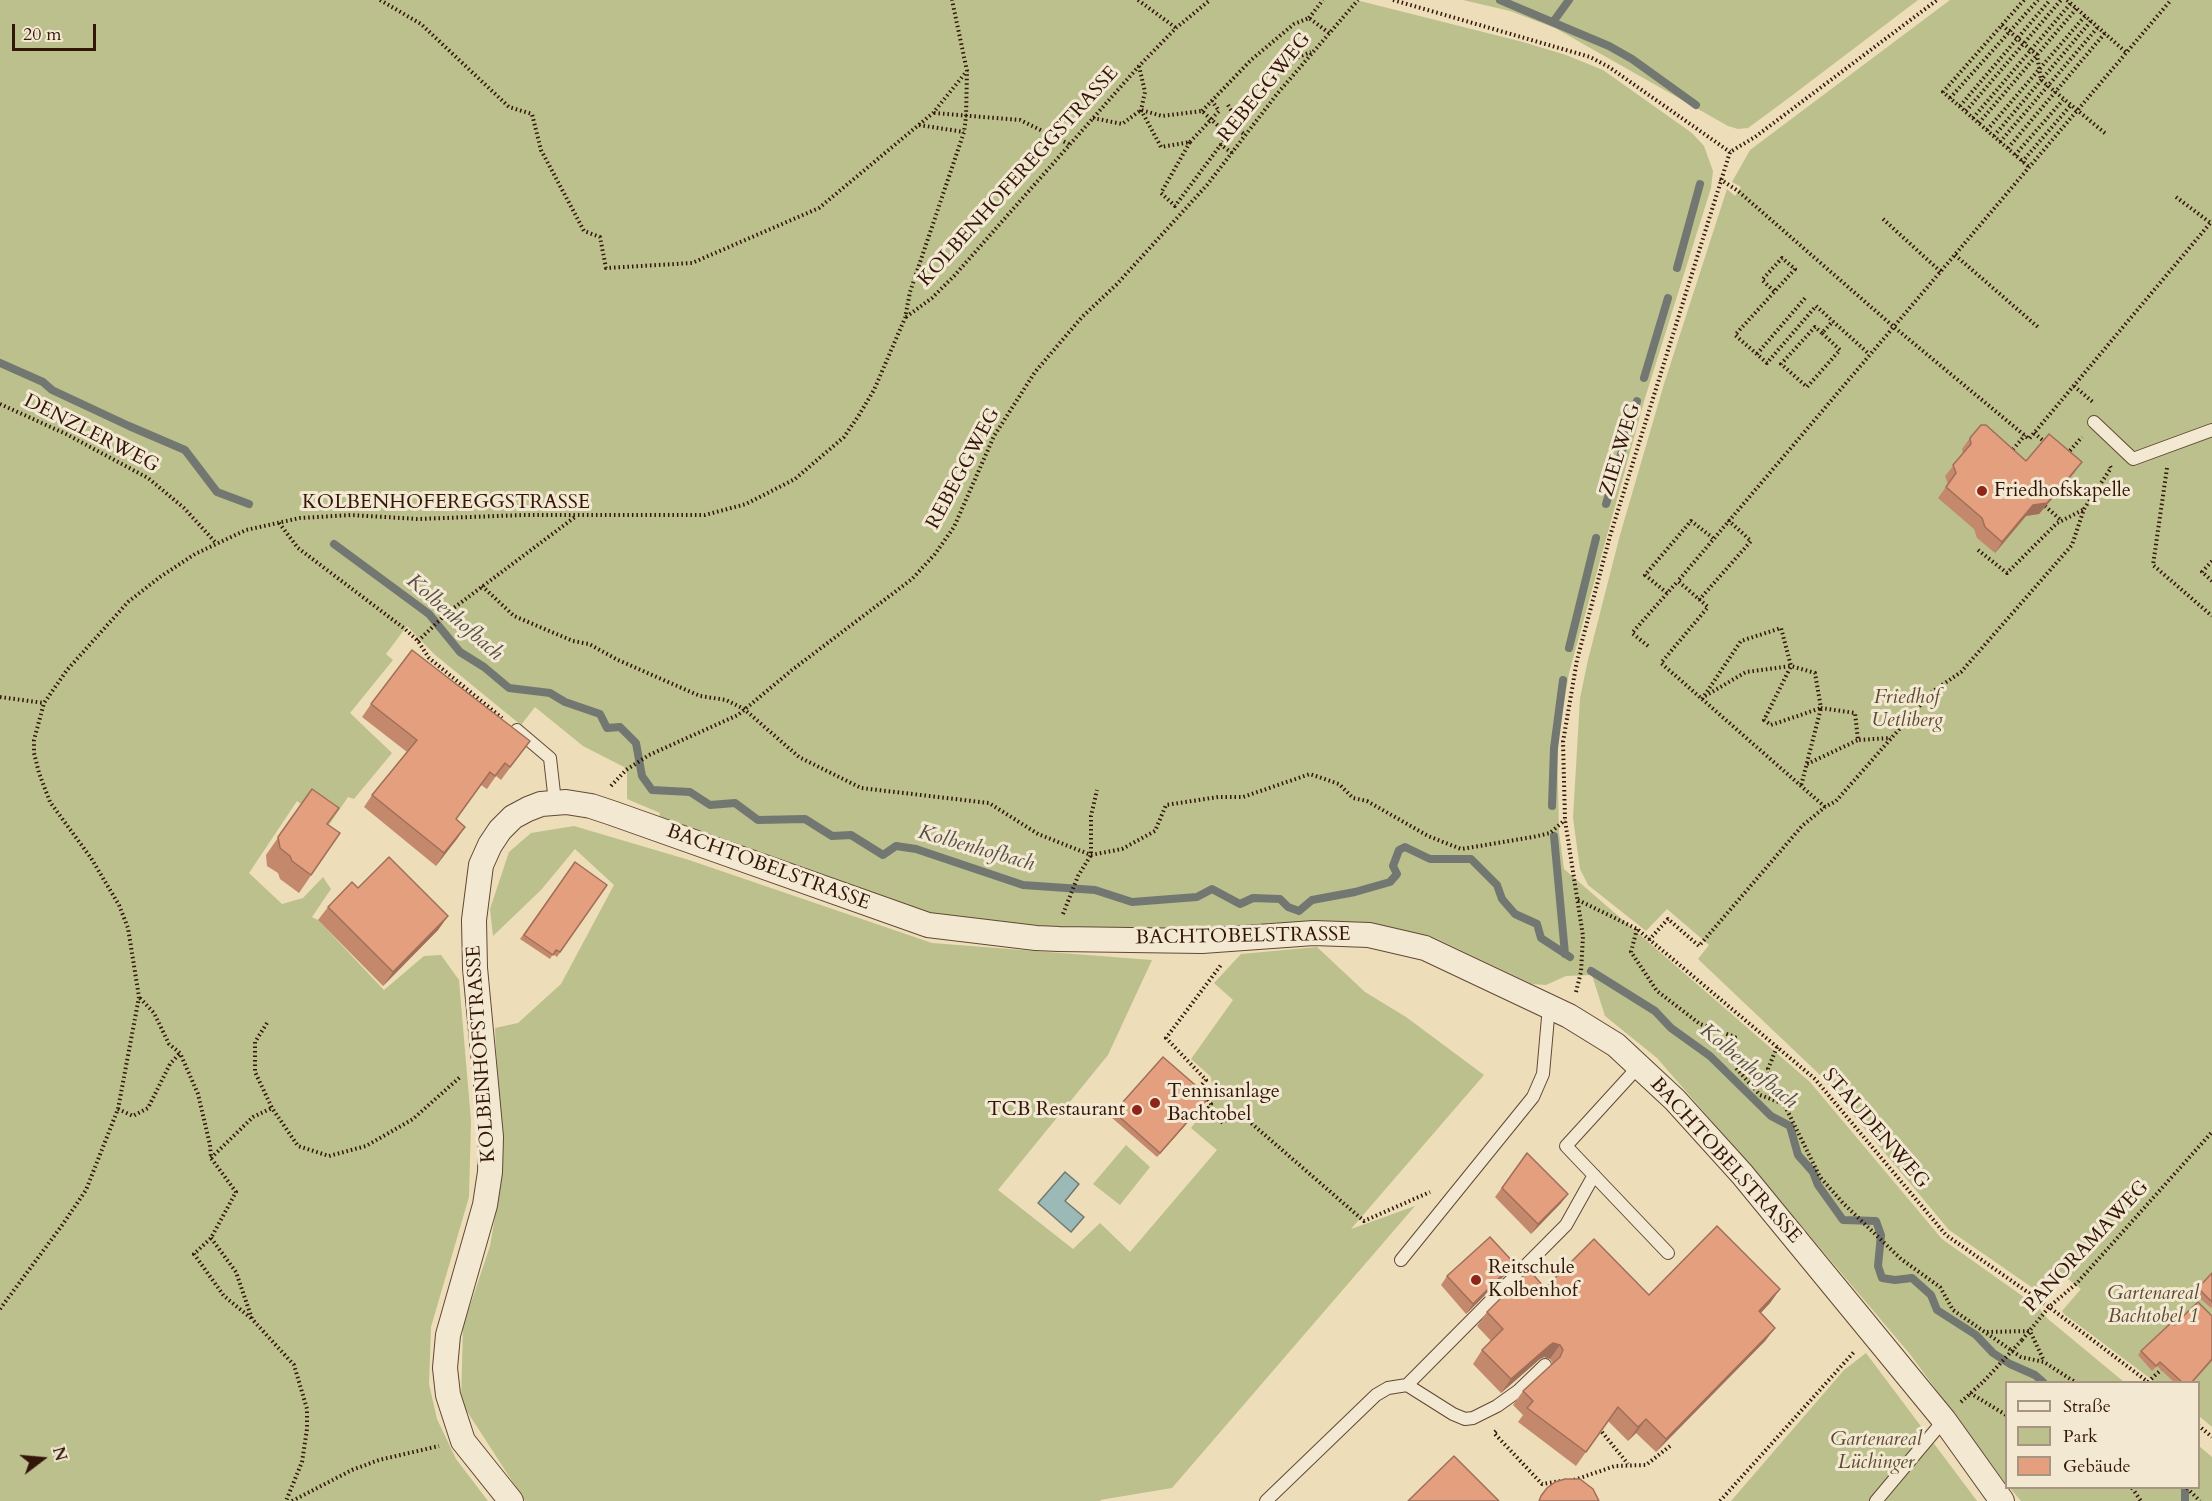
<!DOCTYPE html>
<meta charset="utf-8">
<style>
body{margin:0}
#map{position:relative;width:2212px;height:1501px;overflow:hidden;background:#edddb9;font-family:Cardo,serif}
canvas{display:block}
.legend{position:absolute;left:2005px;top:1381px;width:195px;height:108px;box-sizing:border-box;background:#f3e9d2;border:2px solid #a79582;margin:0;padding:8px 10px;list-style:none;font-size:18px;color:#341609}
.legend li{display:flex;align-items:center;gap:12px;height:30px}
.legend b{width:30px;border:2px solid #a79582}
.north{position:absolute;left:12px;top:1429px;width:60px;height:60px;-webkit-text-stroke:4px #f3e9d2;paint-order:stroke;rotate:74deg;font-size:16px;font-weight:700;line-height:24px;text-align:center;color:#341609}
.north::after{content:'';display:block;margin:auto;width:21px;height:27px;background:#341609;clip-path:polygon(50% 0,100% 100%,50% 72%,0 100%)}
.scale{position:absolute;left:12px;top:24px;width:84px;height:27px;box-sizing:border-box;border:3px solid #341609;border-top:0;padding-left:8px;font-size:18px;line-height:21px;white-space:nowrap;color:#341609;-webkit-text-stroke:4px #f3e9d2;paint-order:stroke}
</style>
<div id="map">
<canvas width="2212" height="1501"></canvas>
<ul class="legend">
<li><b style="height:8px;background:#f3e9d2"></b>Straße</li>
<li><b style="height:16px;background:#bbc08d"></b>Park</li>
<li><b style="height:16px;background:#e49f7f"></b>Gebäude</li>
</ul>
<div class="north">N</div>
<div class="scale">20 m</div>
</div>
<script>
const context = document.querySelector('canvas').getContext('2d');
context.lineJoin = 'round';
function fillPath(path, color) { context.fillStyle = color; context.fill(path, 'evenodd'); }
const shape = rows => new Path2D(rows.map(r => 'M' + r).join(''));
function trace(path, color, width, dash) { context.strokeStyle = color; context.lineWidth = width; context.lineCap = dash ? 'butt' : 'round'; context.setLineDash(dash || []); context.stroke(path); }
function label(font, color, halo, rows, align = 'center') {
  context.font = font + ' Cardo,serif'; context.lineWidth = 6; context.setLineDash([]); context.textBaseline = 'middle'; context.strokeStyle = halo; context.fillStyle = color; for (const [text, x, y, turn = 0] of rows) {
    context.save(); context.translate(x, y); context.rotate((+turn || 0) * Math.PI / 180); context.textAlign = isNaN(turn) ? turn : align; if (halo) context.strokeText(text, 0, 0); context.fillText(text, 0, 0); context.restore();
  }
}
const green = shape([
 [0,0,1356,0,1523,42,1566,55,1603,70,1692,133,1704,146,1713,171,1711,188,1645,398,1569,673,1557,744,1559,832,1564,869,1810,1082,1942,1239,2038,1307,2048,1319,2124,1382,2006,1382,2006,1484,1909,1353,1743,1157,1657,1058,1605,1016,1592,975,1566,976,1546,985,1532,984,1433,937,1371,924,1200,930,1033,927,931,914,659,818,660,813,627,799,627,773,624,767,583,746,535,707,521,725,434,654,407,626,386,654,393,660,350,713,392,753,354,799,348,797,329,825,297,801,249,873,282,904,303,898,323,877,331,889,312,917,318,920,384,990,424,956,441,955,459,980,471,1121,469,1197,431,1327,429,1384,437,1419,456,1459,488,1501,0,1501],
 [1463,0,1918,0,1782,103,1748,128,1738,129,1728,126,1555,28,1510,11],
 [1950,0,2212,0,2212,1427,2199,1416,2198,1382,2155,1382,2064,1314,2062,1311,2081,1289,2064,1276,2058,1274,2040,1293,1949,1230,1818,1073,1698,959,1709,945,1667,909,1646,931,1588,885,1580,869,1573,818,1580,698,1588,660,1620,535,1664,384,1727,189,1735,196,1741,187,1732,182,1750,150],
 [574,826,689,860,932,943,1152,960,1108,1055,998,1190,1073,1249,1100,1223,1130,1252,1217,1150,1191,1128,1213,1099,1211,1077,1191,1059,1233,1000,1214,983,1241,954,1317,947,1365,992,1406,1017,1484,1075,1351,1229,1415,1206,1172,1488,1100,1500,1101,1501,525,1501,461,1402,463,1327,490,1246,502,1176,495,1028,518,1023,561,984,614,885,575,849,541,890,493,936,490,909,509,852,531,833],
 [1126,1145,1150,1167,1120,1205,1093,1184],
 [1866,1353,1977,1501,1731,1501,1844,1370],
 [2199,1446,2212,1457,2212,1501,2021,1501,2010,1488,2198,1488]
]);
const water = shape([
 [1065,1172,1079,1184,1065,1201,1084,1217,1071,1232,1038,1203,1065,1172]
]);
const stream = shape([
 [1500,0,1609,46,1632,59,1696,105],
 [1553,22,1569,0],
 [1677,268,1700,184],
 [0,363,43,382,52,390,129,426,185,450,217,492,249,504],
 [1644,378,1668,298],
 [1606,504,1637,401],
 [334,544,429,614,460,652,484,667,509,688,550,693,565,702,600,714,607,728,620,727,636,743,642,776,652,790,690,792,710,805,735,803,758,820,805,819,832,836,851,835,883,855,896,846,916,849,1023,885,1095,890,1132,902,1197,897,1212,889,1240,904,1253,898,1280,899,1288,907,1299,911,1312,900,1355,892,1390,882,1397,874,1393,866,1399,850,1405,847,1430,859,1471,859,1497,885,1502,899,1515,914,1537,924,1541,938,1570,957],
 [1569,648,1596,538],
 [1552,806,1554,748,1563,680],
 [1554,836,1565,954],
 [1591,971,1655,1011,1671,1028,1710,1056,1771,1116,1790,1126,1798,1155,1813,1172,1818,1185,1843,1220,1876,1221,1881,1235,1878,1266,1882,1278,1895,1280,1912,1278,1931,1295,1937,1310,1976,1335,1993,1353,2010,1364,2035,1375,2043,1382],
 [2185,1488,2185,1501]
]);
const path = shape([
 [380,0,421,24,509,107,532,114,541,150,584,231,600,237,606,268,692,263,819,208,933,113,967,71],
 [1138,0,1176,28],
 [1393,0,1590,57,1609,67,1730,152],
 [2024,0,1943,92,2029,167],
 [2067,0,2127,53],
 [1309,18,1323,0],
 [2002,25,2037,55,2041,80,2106,134],
 [1139,66,1145,92,1141,110,1161,147,1190,142,1161,193,1175,206,1228,135],
 [1950,98,2038,0],
 [1228,105,1238,122],
 [1960,106,2050,0],
 [1202,111,1251,60,1294,24,1309,18,1329,33],
 [1966,111,2061,0],
 [934,113,1020,120,1069,144],
 [1245,113,1246,95],
 [1093,118,1122,124,1141,110,1162,116,1202,111,1228,135,1286,62,1311,52],
 [1973,118,2071,3],
 [1979,123,2077,8],
 [919,125,964,132],
 [1235,127,1245,135],
 [1987,130,2085,16],
 [1994,136,2091,21],
 [1190,142,1219,111,1212,101],
 [2000,142,2098,27],
 [1220,144,1232,153],
 [2008,148,2105,33],
 [2015,155,2063,100],
 [2022,162,2070,106],
 [1720,179,1738,191,1894,327,2029,439,2212,221],
 [2176,197,2212,224],
 [1883,219,1941,272],
 [1955,255,2039,328],
 [1774,291,1762,280,1782,258,1795,269,1735,335,1767,363,1816,306,1869,354],
 [906,317,932,298,954,276,1139,66,1176,28,1210,0],
 [1822,333,1815,327,1781,364,1807,387,1840,350,1822,333,1833,321],
 [1757,354,1806,297],
 [2074,386,2094,403],
 [0,404,66,434,148,478,184,508,216,543],
 [2034,433,2045,442],
 [2010,453,2025,435],
 [2067,454,2082,437],
 [2167,468,2153,565,2212,616],
 [2045,506,2062,521],
 [279,523,298,548,405,629,418,641,429,658,502,718],
 [1978,550,2007,573,2057,523,2083,510],
 [2212,561,2202,572,2212,581],
 [482,586,514,616,573,641,589,644,618,660,700,696,726,700,744,709,799,757,861,788,989,803,1038,834,1091,855,1122,849,1155,831,1166,805,1218,797,1243,797,1310,774,1339,784,1353,798,1367,801,1428,836,1461,849,1533,837,1550,833,1565,820],
 [1667,593,1645,575,1691,521,1713,538],
 [1699,600,1751,541,1728,520],
 [418,641,447,613,575,517],
 [1648,646,1632,633,1678,581],
 [1705,696,1746,672,1791,666,1764,720,1771,725,1821,708,1801,786],
 [0,697,44,703],
 [1702,699,1741,641,1781,628,1791,666,1815,673,1821,708,1855,713,1858,740,1891,738],
 [1807,764,1858,740],
 [611,786,626,770,649,755,738,715,792,670,912,579,935,554,954,527,994,436,1035,372,1082,317,1117,284,1207,185,1277,94,1358,0],
 [1825,807,1661,663,1708,607,1678,581,2171,0],
 [1578,900,1637,929,1815,1079,1946,1235,2049,1307,2148,1382],
 [1063,914,1078,876,1091,855,1091,816,1097,790],
 [1637,929,1631,952,1657,991,1700,1024,1735,1037,1736,1068,1760,1095,1784,1104,1820,1177,1843,1203,1901,1259,1940,1287,1953,1310,2021,1357,2044,1362,2075,1382],
 [1649,940,1668,919,1699,946,1802,826,1825,807,1836,801,1932,692,1961,672,2072,545,2084,509,2111,468,2110,466],
 [1576,992,1581,972,1583,936,1565,820,1563,742,1577,660,1610,536,1730,152,1755,137,1937,0],
 [140,998,154,1013,169,1044,180,1053,198,1094,210,1145,211,1158,236,1192,211,1238,194,1254,224,1296,252,1319],
 [267,1023,255,1042,255,1072,272,1108,298,1146,329,1156,366,1146,413,1119,460,1077],
 [1777,1047,1768,1069,1783,1104],
 [1200,1091,1198,1089,1206,1080,1166,1038,1221,965],
 [1205,1096,1211,1104,1207,1110,1223,1123,1236,1110,1364,1221,1430,1192],
 [118,1109,133,1116,148,1108,170,1064,180,1053],
 [211,1158,253,1117,272,1108],
 [211,1238,236,1272,252,1319,294,1365,307,1409,307,1429,302,1462,286,1501],
 [0,1309,63,1224,86,1190,118,1109,139,997,128,928,119,905,91,858,50,802,39,773,34,753,34,740,44,703,67,670,128,602,160,577,195,554,246,530,300,518,351,515,418,519,523,515,705,515,746,504,795,479,844,437,859,415,874,390,905,318,910,292,964,132,966,117,967,71,952,0],
 [1987,1332,2030,1331,2044,1361],
 [2022,1340,2049,1307,2077,1283,2212,1132],
 [2148,1382,2163,1368],
 [1970,1393,2006,1415],
 [1961,1402,1984,1381],
 [2198,1425,2212,1437],
 [1496,1431,1494,1433,1542,1484,1560,1481],
 [1602,1432,1628,1464],
 [1574,1480,1615,1466,1646,1465,1670,1446],
 [2132,1488,2141,1501],
 [2187,1488,2200,1501],
 [292,1501,352,1470,379,1460,439,1446],
 [1720,1501,1854,1352]
]);
const lane = shape([
 [2094,422,2133,459,2212,430],
 [517,730,550,758,555,802],
 [1639,1066,1566,1146,1668,1253],
 [1401,1260,1533,1097,1543,1074,1549,1006],
 [1545,1365,1518,1391,1497,1406,1473,1418,1465,1419,1453,1414,1407,1385,1566,1225,1594,1175],
 [1266,1501,1376,1395,1388,1388,1407,1385],
 [1876,1501,1944,1420]
]);
const street = shape([
 [511,1501,463,1441,448,1395,445,1368,448,1335,485,1205,490,1172,491,1137,475,968,474,920,481,865,490,845,500,830,513,817,528,809,541,804,566,802,591,806,612,813,928,925,1036,938,1059,939,1202,941,1314,933,1369,935,1425,948,1569,1016,1616,1045,1675,1100,1742,1174,1944,1420,2002,1501]
]);
const pathBridge = shape([
 [1984,1381,2022,1340]
]);
const wall = shape([
 [1970,438,2026,461,2082,462,2074,473,2039,514,2026,516,1995,553,1977,538,1974,529,1938,498,1948,484,1945,476,1963,454,1962,449],
 [371,704,530,741,501,780,496,776,487,789,481,785,456,819,465,827,436,866,364,807,372,795,407,752,362,717],
 [312,789,327,824,340,833,299,893,280,879,278,873,267,866,266,855],
 [575,862,607,885,557,957,553,954,550,959,520,939],
 [328,907,448,916,438,930,383,986,318,920],
 [1206,1102,1157,1157,1111,1117,1114,1112],
 [1527,1153,1568,1194,1561,1203,1531,1234,1495,1197],
 [1508,1272,1466,1314,1441,1285,1447,1276],
 [2212,1273,2212,1307,2211,1308,2194,1293],
 [1545,1288,1649,1295,1780,1289,1770,1303,1761,1313,1775,1328,1765,1341,1656,1452,1636,1433,1628,1441,1608,1421,1576,1466,1518,1422,1523,1415,1513,1405,1523,1391,1553,1364,1550,1359,1544,1357,1540,1359,1501,1393,1473,1364,1482,1350,1491,1341,1477,1326,1487,1312],
 [2212,1316,2212,1361,2192,1383,2175,1383,2157,1366,2152,1371,2138,1355,2141,1351,2174,1325]
]);
const shadedWall = shape([
 [2082,462,2074,473,2039,514,2026,516,1995,553,2002,542,2033,505],
 [465,827,457,839,436,866,444,853],
 [448,916,438,930,383,986,393,972],
 [1209,1097,1206,1102,1157,1157,1160,1153],
 [1568,1194,1561,1203,1531,1234,1538,1224],
 [1514,1263,1508,1272,1466,1314,1473,1304],
 [1780,1289,1770,1303,1749,1325,1759,1311],
 [1775,1328,1765,1341,1656,1452,1666,1439],
 [1553,1343,1560,1345,1550,1359,1544,1357,1540,1359,1501,1393,1511,1379,1550,1345],
 [1646,1419,1636,1433,1628,1441,1638,1427]
]);
const building = shape([
 [1981,425,1986,425,2026,461,2049,434,2082,462,2047,503,2033,505,2002,542,1985,527,1982,518,1946,487,1956,473,1953,465,1971,444,1970,438,1981,425],
 [412,650,530,741,510,767,505,763,495,776,490,772,456,819,465,827,444,853,372,795,417,740,371,704,412,650],
 [312,789,339,808,327,824,340,833,311,875,292,861,290,856,280,848,278,837,312,789],
 [389,857,448,916,393,972,328,907,352,882,358,888,389,857],
 [575,862,607,885,560,952,556,950,553,955,524,935,575,862],
 [1163,1057,1209,1097,1160,1153,1114,1112,1163,1057],
 [1527,1153,1568,1194,1538,1224,1502,1188,1527,1153],
 [1717,1226,1780,1289,1759,1311,1775,1328,1666,1439,1646,1419,1638,1427,1618,1407,1586,1452,1527,1408,1533,1401,1523,1391,1560,1357,1563,1350,1560,1345,1553,1343,1550,1345,1511,1379,1482,1350,1503,1329,1487,1312,1529,1270,1545,1288,1594,1239,1649,1295,1717,1226],
 [1490,1237,1514,1263,1473,1304,1447,1276,1490,1237],
 [2212,1273,2212,1302,2198,1288,2212,1273],
 [2198,1302,2212,1316,2212,1359,2191,1383,2183,1383,2160,1362,2156,1366,2141,1351,2172,1322,2174,1325,2198,1302],
 [1454,1456,1499,1501,1408,1501,1454,1456],
 [1565,1479,1580,1479,1593,1489,1599,1501,1539,1501,1541,1496,1547,1488,1555,1482,1565,1479]
]);
const markers = [
 [1982,491,6,"#8f2418"],
 [1155,1103,6,"#8f2418"],
 [1137,1110,6,"#8f2418"],
 [1476,1280,6,"#8f2418"]
];
const streetNames = [
 ["REBEGGWEG",1265,88,-51],
 ["KOLBENHOFEREGGSTRASSE",1019,177,-48],
 ["DENZLERWEG",91,434,27],
 ["ZIELWEG",1621,450,-73],
 ["REBEGGWEG",964,469,-62],
 ["KOLBENHOFEREGGSTRASSE",446,503],
 ["BACHTOBELSTRASSE",768,868,20],
 ["BACHTOBELSTRASSE",1243,937,-1],
 ["KOLBENHOFSTRASSE",482,1054,-94],
 ["STAUDENWEG",1875,1129,49],
 ["BACHTOBELSTRASSE",1725,1161,48],
 ["PANORAMAWEG",2087,1247,-47]
];
const poiNames = [
 ["Friedhofskapelle",1994,491],
 ["Tennisanlage",1167,1092],
 ["Bachtobel",1167,1115],
 ["TCB Restaurant",1125,1110,"right"],
 ["Reitschule",1488,1268],
 ["Kolbenhof",1488,1291]
];
const parkNames = [
 ["Friedhof",1907,698],
 ["Uetliberg",1907,721],
 ["Gartenareal",2153,1294],
 ["Bachtobel 1",2153,1317],
 ["Gartenareal",1876,1440],
 ["Lüchinger",1876,1463]
];
const waterNames = [
 ["Kolbenhofbach",454,618,41],
 ["Kolbenhofbach",976,849,16],
 ["Kolbenhofbach",1748,1067,40]
];
fillPath(green, '#bbc08d');
fillPath(water, '#9bbab7');
trace(water, '#727871', 1.5);
trace(stream, '#727871', 8);
trace(lane, '#624835', 14);
trace(street, '#624835', 26);
trace(path, '#341609', 4, [1.5, 3]);
trace(lane, '#f3e9d2', 12);
trace(street, '#f3e9d2', 24);
trace(pathBridge, '#341609', 4, [1.5, 3]);
fillPath(wall, '#c4896d');
fillPath(shadedWall, '#a06f59');
fillPath(building, '#e49f7f');
trace(building, '#a06f59', 1.5);
for (const [x, y, r, color] of markers) { const dot = new Path2D(); dot.arc(x, y, r, 0, 2 * Math.PI); context.fillStyle = color; context.fill(dot); trace(dot, '#f3e9d2', 2); }
label('20px', '#341609', '#f3e9d2', streetNames);
label('20px', '#341609', '#f3e9d2', poiNames, 'left');
label('italic 20px', '#5c4931', '#f3e9d2', parkNames);
label('italic 21px', '#584f46', '#f3e9d2', waterNames);
</script>
